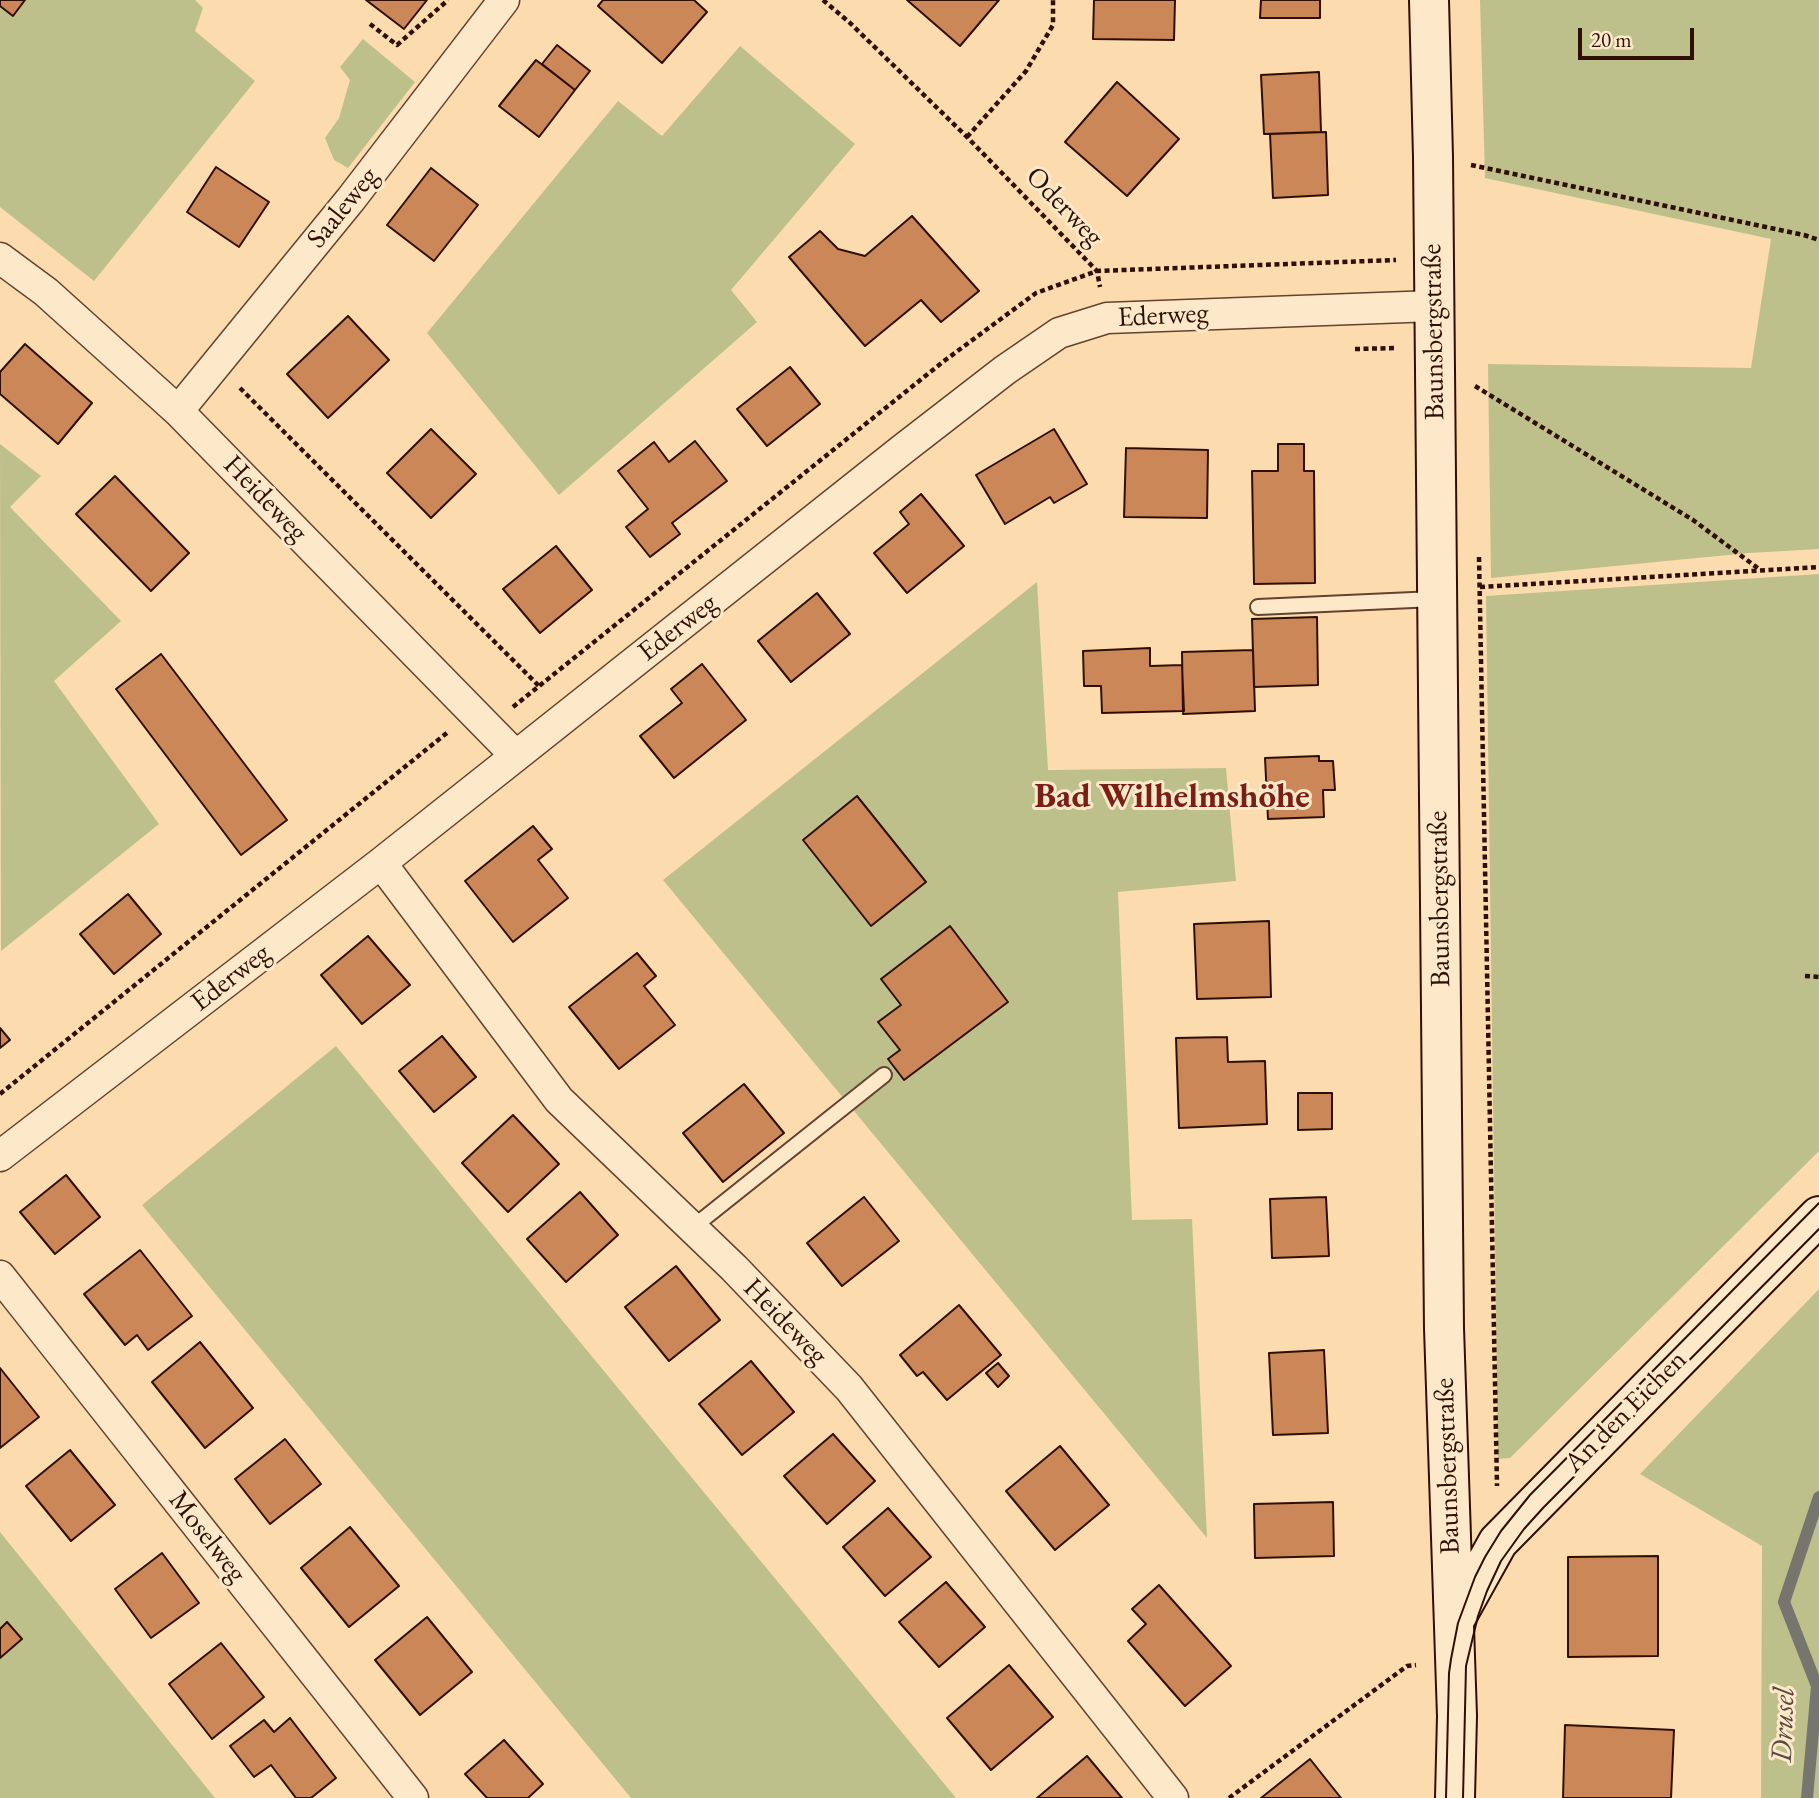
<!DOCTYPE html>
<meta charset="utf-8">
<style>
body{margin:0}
#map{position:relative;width:1819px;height:1798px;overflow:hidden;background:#fcdcae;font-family:"EB Garamond",serif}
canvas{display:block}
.scale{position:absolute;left:1578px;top:28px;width:116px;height:32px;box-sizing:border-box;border:4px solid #300f03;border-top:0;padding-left:9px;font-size:21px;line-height:24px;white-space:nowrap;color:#300f03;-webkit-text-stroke:5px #fde8ca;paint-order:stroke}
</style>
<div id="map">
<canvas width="1819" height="1798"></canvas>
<div class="scale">20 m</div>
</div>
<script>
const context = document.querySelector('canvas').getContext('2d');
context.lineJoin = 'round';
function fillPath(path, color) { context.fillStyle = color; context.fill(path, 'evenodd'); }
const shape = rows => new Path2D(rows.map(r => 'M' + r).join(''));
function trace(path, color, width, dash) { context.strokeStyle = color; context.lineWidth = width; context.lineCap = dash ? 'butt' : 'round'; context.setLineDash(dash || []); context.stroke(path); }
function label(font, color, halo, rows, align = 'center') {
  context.font = font + ' "EB Garamond",serif'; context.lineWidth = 6; context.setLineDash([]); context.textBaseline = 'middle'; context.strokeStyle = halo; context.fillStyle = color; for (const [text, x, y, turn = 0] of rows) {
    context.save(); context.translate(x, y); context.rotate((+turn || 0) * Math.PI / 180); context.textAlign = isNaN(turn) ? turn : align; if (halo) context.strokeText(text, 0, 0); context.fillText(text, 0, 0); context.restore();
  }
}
const green = shape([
 [25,0,195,0,203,8,195,31,255,81,94,281,0,207,0,6,13,16],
 [1480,0,1819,0,1819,549,1749,553,1491,578,1488,364,1751,368,1771,239,1485,178],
 [363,39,415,82,348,168,334,160,325,138,339,118,350,80,340,67],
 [740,46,855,144,731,290,757,322,559,495,427,333,618,101,662,136],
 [0,444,41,476,10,507,121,621,54,681,159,824,1,951],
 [1819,574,1819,1151,1510,1458,1498,1459,1486,596],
 [1037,582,1048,770,1226,768,1236,881,1118,892,1132,1220,1192,1219,1207,1538,663,880],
 [336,1046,956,1798,631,1798,142,1205],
 [1819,1289,1819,1798,1761,1798,1762,1546,1640,1474],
 [0,1532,215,1798,0,1798]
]);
const stream = shape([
 [1807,1798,1817,1686,1784,1602,1819,1497]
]);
const building = shape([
 [0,0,25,0,13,16,0,6,0,0],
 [366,0,427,0,404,29,366,0],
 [603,0,694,0,707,12,662,63,598,6,603,0],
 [907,0,999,0,960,46,907,0],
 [1094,0,1175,0,1174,40,1093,39,1094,0],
 [1261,0,1320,0,1320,18,1260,18,1261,0],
 [557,45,590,71,575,90,542,64,557,45],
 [536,60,575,90,539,137,499,106,536,60],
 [1319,72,1321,132,1264,134,1261,75,1319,72],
 [1117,82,1179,139,1127,196,1065,142,1117,82],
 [1326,132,1328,195,1273,198,1270,134,1326,132],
 [216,167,269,202,239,247,187,212,216,167],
 [431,168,478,205,434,261,387,225,431,168],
 [912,216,979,291,941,322,921,300,865,346,789,257,820,231,838,249,865,256,912,216],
 [348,316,389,360,328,418,287,374,348,316],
 [25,344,92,403,58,444,0,394,0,372,25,344],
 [790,367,820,404,767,446,737,409,790,367],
 [431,429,476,474,431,518,387,473,431,429],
 [1054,429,1087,484,1054,503,1050,497,1005,524,976,475,1054,429],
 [695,441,727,481,672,523,680,534,650,557,626,527,648,509,618,471,654,442,669,462,695,441],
 [1278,444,1304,444,1304,471,1314,471,1315,583,1254,584,1252,471,1278,471,1278,444],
 [1126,448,1208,450,1207,518,1124,517,1126,448],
 [115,476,189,553,151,591,76,514,115,476],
 [921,494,964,546,907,593,874,553,909,524,900,512,921,494],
 [556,546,592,590,540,633,503,589,556,546],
 [817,593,850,634,791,682,758,641,817,593],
 [1317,617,1318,685,1254,687,1252,619,1317,617],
 [1150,648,1150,666,1182,665,1184,711,1102,713,1101,686,1084,686,1083,651,1150,648],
 [1253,650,1255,711,1183,714,1182,652,1253,650],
 [161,654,287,820,241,855,116,689,161,654],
 [702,664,746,720,674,778,640,736,682,703,671,689,702,664],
 [1319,756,1319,761,1333,761,1335,790,1323,790,1324,817,1268,819,1265,758,1319,756],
 [857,796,926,882,871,926,803,840,857,796],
 [533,826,552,849,538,860,568,898,513,942,465,881,533,826],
 [128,894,161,934,114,974,80,934,128,894],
 [1269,921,1271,997,1197,999,1194,924,1269,921],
 [950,926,1008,1002,904,1080,888,1059,900,1050,878,1022,901,1005,881,979,950,926],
 [368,936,410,985,362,1024,321,975,368,936],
 [637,953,656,976,644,986,675,1025,619,1069,569,1007,637,953],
 [0,1028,10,1040,0,1048,0,1028],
 [442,1036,476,1077,434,1112,399,1071,442,1036],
 [1227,1037,1228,1062,1265,1061,1267,1124,1179,1128,1176,1038,1227,1037],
 [744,1084,784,1133,723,1182,683,1133,744,1084],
 [1298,1093,1332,1093,1332,1129,1298,1130,1298,1093],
 [513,1115,559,1164,508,1212,462,1163,513,1115],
 [66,1175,100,1217,55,1254,20,1212,66,1175],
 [580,1192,618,1235,566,1282,527,1239,580,1192],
 [864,1197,899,1241,842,1286,807,1243,864,1197],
 [1326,1197,1329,1256,1272,1258,1270,1199,1326,1197],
 [140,1250,192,1316,148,1350,137,1335,125,1345,84,1294,140,1250],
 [676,1266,720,1320,669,1361,625,1307,676,1266],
 [959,1305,1001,1355,947,1400,923,1372,917,1376,900,1355,959,1305],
 [200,1342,253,1408,205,1448,152,1382,200,1342],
 [1324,1350,1328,1433,1273,1435,1269,1353,1324,1350],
 [751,1361,794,1412,742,1455,699,1404,751,1361],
 [998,1363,1009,1376,998,1387,986,1373,998,1363],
 [0,1368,39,1417,0,1448,0,1368],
 [833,1434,875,1481,827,1524,784,1476,833,1434],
 [285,1439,321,1484,270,1524,235,1479,285,1439],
 [1060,1446,1109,1505,1055,1550,1006,1491,1060,1446],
 [70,1450,115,1505,71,1541,26,1486,70,1450],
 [1333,1502,1334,1556,1255,1558,1254,1504,1333,1502],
 [888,1508,931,1557,885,1596,843,1547,888,1508],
 [350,1527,399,1586,349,1627,301,1568,350,1527],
 [162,1553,199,1603,151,1638,115,1589,162,1553],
 [1658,1556,1658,1656,1568,1657,1568,1557,1658,1556],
 [946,1582,985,1627,939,1667,899,1622,946,1582],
 [1159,1585,1231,1666,1185,1706,1128,1641,1146,1624,1132,1609,1159,1585],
 [427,1617,472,1672,420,1715,375,1660,427,1617],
 [7,1622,22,1639,0,1658,0,1629,7,1622],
 [221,1643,264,1697,212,1739,169,1684,221,1643],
 [1009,1665,1053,1717,991,1770,947,1718,1009,1665],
 [290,1718,336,1778,311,1798,296,1798,271,1765,254,1777,230,1746,264,1720,274,1732,290,1718],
 [1565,1725,1674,1730,1671,1798,1563,1798,1565,1725],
 [504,1740,543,1784,528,1798,487,1798,465,1774,504,1740],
 [1087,1756,1122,1798,1037,1798,1087,1756],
 [1310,1759,1341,1798,1261,1798,1310,1759]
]);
const path = shape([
 [823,0,849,22,967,137,1097,271,1100,287],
 [370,24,397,45,448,0],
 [967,137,1026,71,1053,25,1053,0],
 [1471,165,1804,235,1819,240],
 [1355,349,1397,348],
 [1475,386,1693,520,1759,569],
 [240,388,539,686],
 [1479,557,1497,1486],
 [1480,587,1819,567],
 [513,707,944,361,1036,293,1097,271,1396,260],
 [1805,976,1819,977],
 [0,1094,448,732],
 [1229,1798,1407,1666,1416,1665]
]);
const lane = shape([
 [1258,607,1435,599],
 [692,1228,884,1075]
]);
const street = shape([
 [0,258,46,292,178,411,516,756],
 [178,411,351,199,504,0],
 [381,863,559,1100,734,1268,849,1388,1173,1798],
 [0,1156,381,863,903,449,1005,370,1059,333,1107,318,1434,306],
 [0,1276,413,1798]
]);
const secondary = shape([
 [1429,0,1433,157,1444,1328,1457,1716,1455,1798],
 [1454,1621,1498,1542,1819,1216]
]);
const tram = shape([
 [1446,1798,1449,1673,1451,1659,1458,1623,1475,1577,1485,1557,1501,1531,1530,1495,1819,1203],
 [1463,1798,1466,1666,1478,1616,1487,1591,1501,1561,1524,1529,1543,1508,1819,1229]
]);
const streetNames = [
 ["Oderweg",1064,207,46],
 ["Saaleweg",343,208,-51],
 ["Ederweg",1163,316,-3],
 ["Baunsbergstraße",1434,332,-91],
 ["Heideweg",265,499,46],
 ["Ederweg",678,628,-38],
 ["Baunsbergstraße",1440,899,-91],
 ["Ederweg",231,978,-38],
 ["Heideweg",785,1322,46],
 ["An den Eichen",1626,1412,-45],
 ["Baunsbergstraße",1448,1466,-92],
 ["Moselweg",207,1537,52]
];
const waterNames = [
 ["Drusel",1784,1725,-88]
];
const districtNames = [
 ["Bad Wilhelmshöhe",1172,797]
];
fillPath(green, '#bec08b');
trace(stream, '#76756e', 12);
fillPath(building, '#cb8758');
trace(building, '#300f03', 2);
trace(lane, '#63422e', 18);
trace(street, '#63422e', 33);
trace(secondary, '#300f03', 42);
trace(path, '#300f03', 4.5, [5, 3.5]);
trace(lane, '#fde8ca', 14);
trace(street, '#fde8ca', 30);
trace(secondary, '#fde8ca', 38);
trace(tram, '#300f03', 2);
label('28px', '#300f03', '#fde8ca', streetNames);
label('italic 30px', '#594a42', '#fde8ca', waterNames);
label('bold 35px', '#7a1f14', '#fde8ca', districtNames);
</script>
